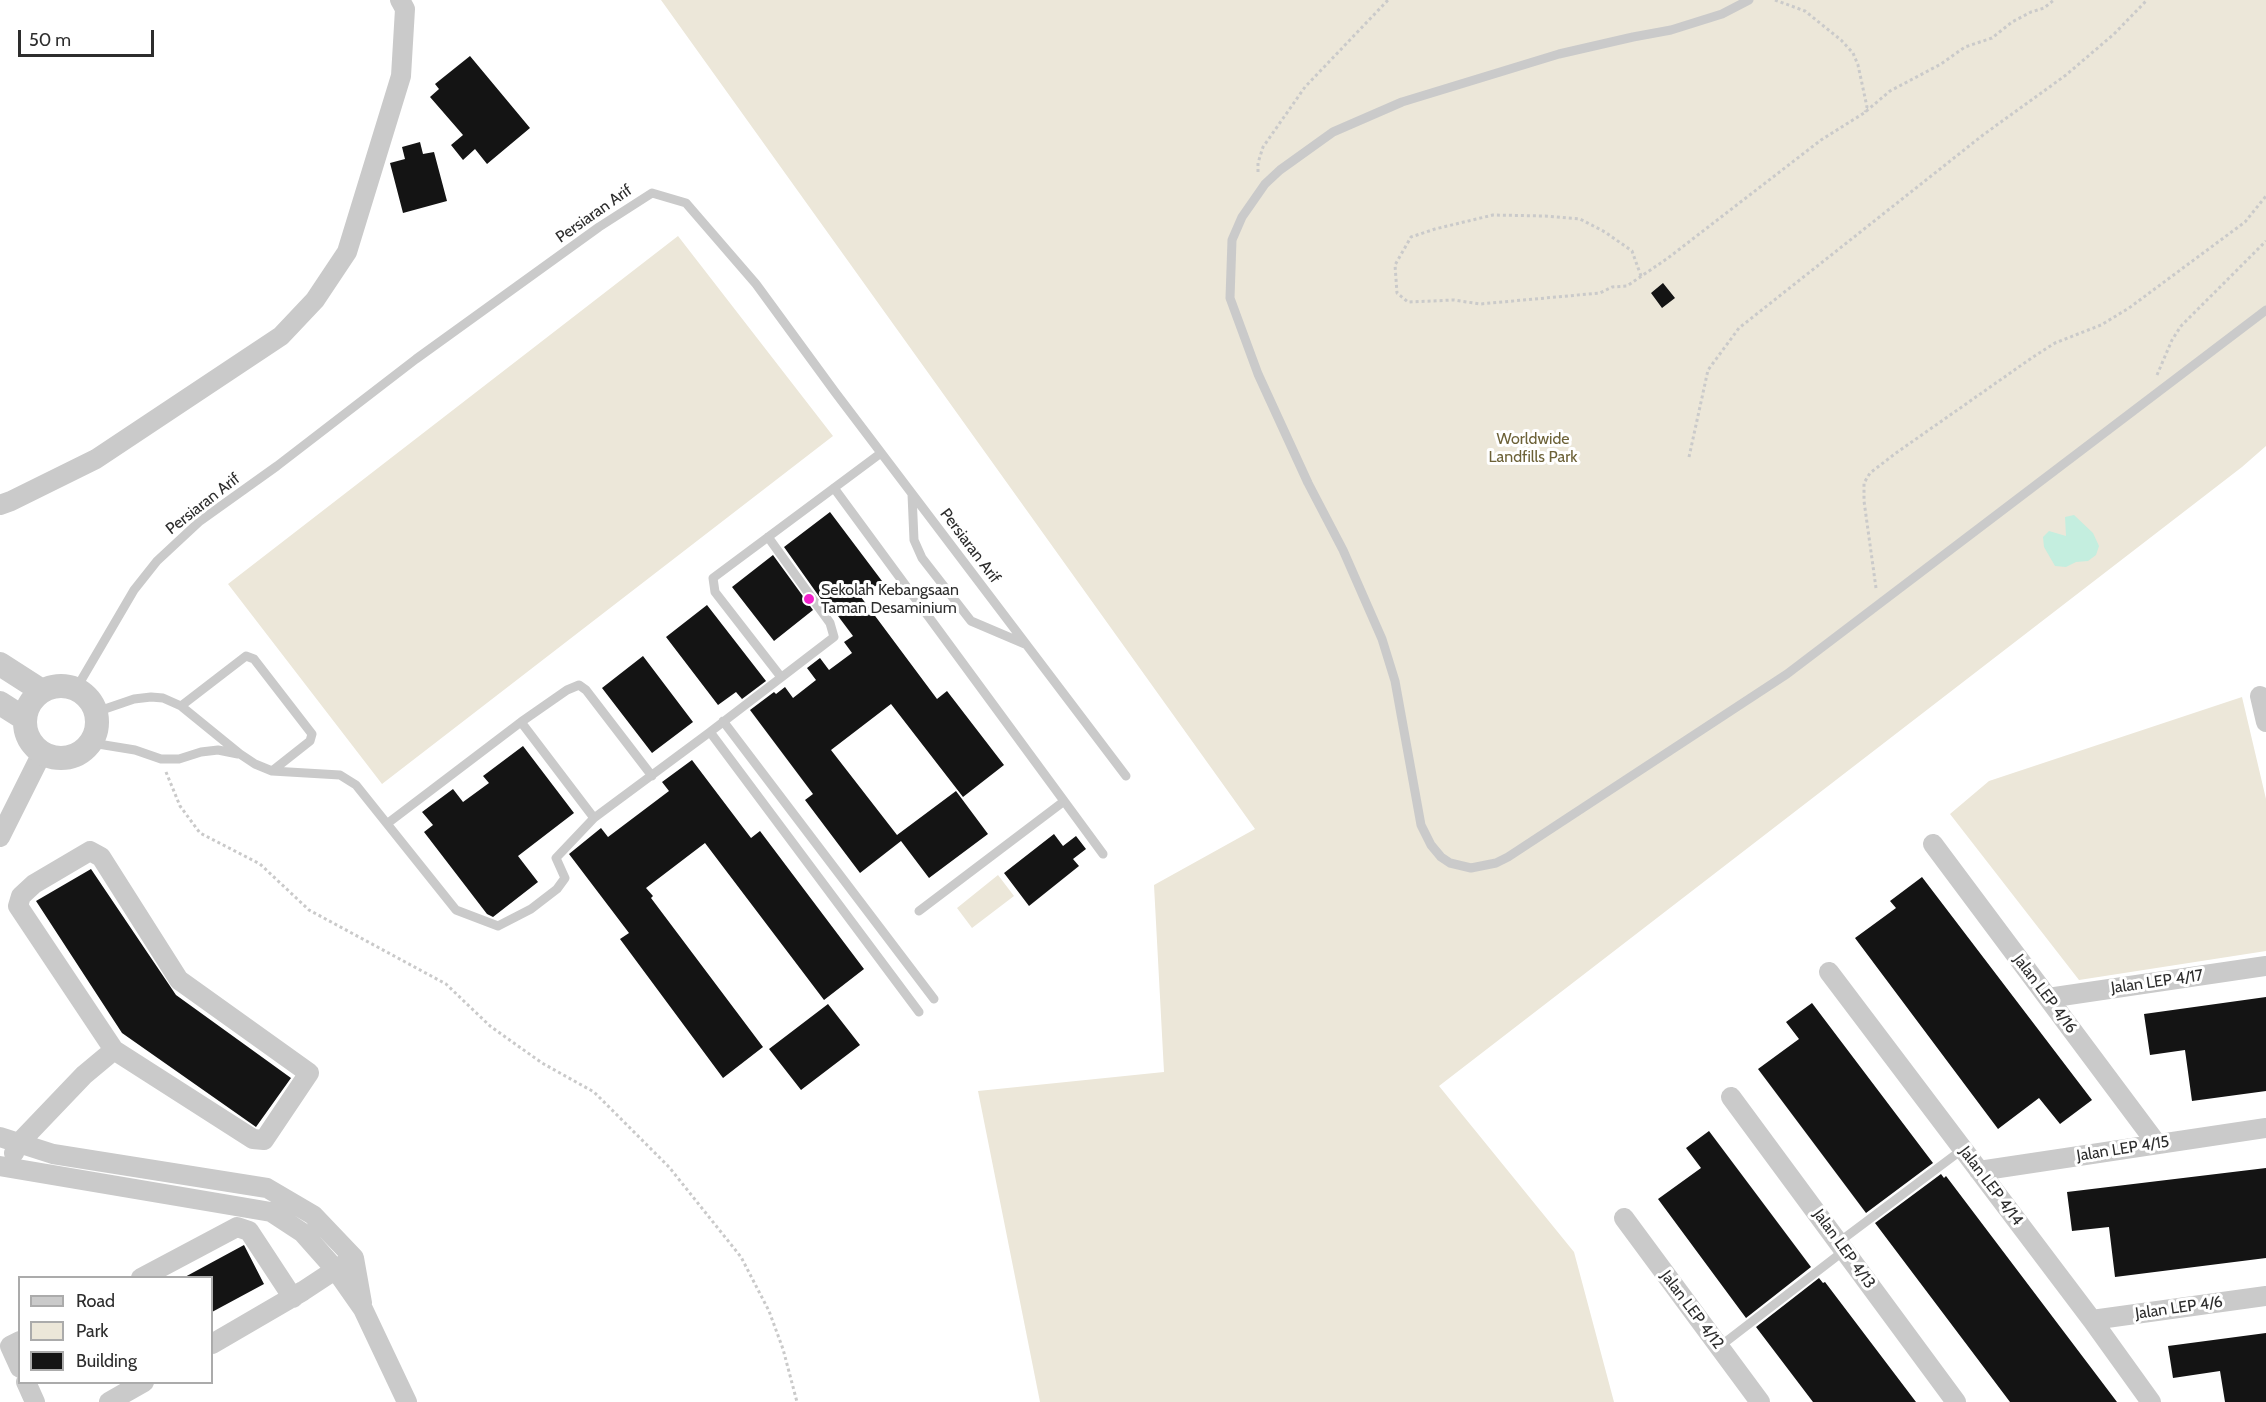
<!DOCTYPE html>
<style>
body{margin:0}
#map{position:relative;width:2266px;height:1402px;overflow:hidden;background:#fff;font-family:Cabin,sans-serif}
canvas{display:block}
.legend{position:absolute;left:18px;top:1276px;width:195px;height:108px;box-sizing:border-box;background:#fff;border:2px solid #ababab;margin:0;padding:8px 10px;list-style:none;font-size:18px;color:#2d2d2d}
.legend li{display:flex;align-items:center;gap:12px;height:30px}
.legend b{width:30px;border:2px solid #ababab}
.scale{position:absolute;left:18px;top:30px;width:136px;height:27px;box-sizing:border-box;border:3px solid #2d2d2d;border-top:0;padding-left:8px;font-size:18px;line-height:21px;white-space:nowrap;color:#2d2d2d;-webkit-text-stroke:4px #fff;paint-order:stroke}
</style>
<div id="map">
<canvas width="2266" height="1402"></canvas>
<ul class="legend">
<li><b style="height:8px;background:#cacaca"></b>Road</li>
<li><b style="height:16px;background:#ece7d9"></b>Park</li>
<li><b style="height:16px;background:#141414"></b>Building</li>
</ul>
<div class="scale">50 m</div>
</div>
<script>
const context = document.querySelector('canvas').getContext('2d');
context.lineJoin = 'round';
function fillPath(path, color) { context.fillStyle = color; context.fill(path, 'evenodd'); }
const shape = rows => new Path2D(rows.map(r => 'M' + r).join(''));
function trace(path, color, width, dash) { context.strokeStyle = color; context.lineWidth = width; context.lineCap = dash ? 'butt' : 'round'; context.setLineDash(dash || []); context.stroke(path); }
function label(font, color, halo, rows, align = 'center') {
  context.font = font + ' Cabin,sans-serif'; context.lineWidth = 6; context.setLineDash([]); context.textBaseline = 'middle'; context.strokeStyle = halo; context.fillStyle = color; for (const [text, x, y, turn = 0] of rows) {
    context.save(); context.translate(x, y); context.rotate((+turn || 0) * Math.PI / 180); context.textAlign = isNaN(turn) ? turn : align; if (halo) context.strokeText(text, 0, 0); context.fillText(text, 0, 0); context.restore();
  }
}
const green = shape([
 [661,0,2266,0,2266,446,2242,467,1439,1086,1574,1252,1614,1402,1040,1402,978,1091,1164,1072,1154,885,1255,829],
 [678,236,833,436,382,784,228,584],
 [2242,697,2266,799,2266,951,2079,980,1950,814,1989,781],
 [998,875,1014,896,972,928,957,908]
]);
const water = shape([
 [2074,515,2093,533,2099,546,2096,555,2088,561,2076,562,2066,567,2055,566,2044,547,2043,537,2049,531,2066,536,2065,517]
]);
const building = shape([
 [470,56,530,128,487,164,475,149,463,160,451,145,463,135,430,97,439,89,435,84],
 [420,142,423,154,434,152,447,201,403,213,390,163,405,159,402,147],
 [1663,283,1675,298,1662,308,1651,293],
 [830,512,882,581,861,597,937,699,947,691,1004,765,963,797,891,704,831,750,897,835,956,791,988,834,929,878,901,841,860,873,805,800,813,794,750,710,774,692,776,694,785,687,793,698,816,680,807,668,820,658,829,670,852,653,844,642,853,636,826,600,823,602,784,547],
 [773,555,813,610,774,641,732,587],
 [707,605,766,681,742,699,736,692,718,705,666,637],
 [643,656,693,722,652,753,602,688],
 [523,746,574,813,518,856,538,882,493,917,487,914,424,832,433,825,422,812,453,789,463,802,489,783,483,776],
 [692,760,751,838,760,831,864,969,824,1000,705,843,646,888,653,896,651,898,763,1047,723,1078,620,939,629,933,569,854,601,828,608,837,669,791,662,782],
 [1054,834,1063,846,1076,836,1086,849,1073,859,1079,866,1029,906,1004,873],
 [91,869,176,995,291,1078,256,1127,122,1033,36,901],
 [1922,877,2092,1100,2060,1124,2039,1098,1998,1129,1855,938,1896,908,1890,901],
 [2266,997,2266,1091,2192,1101,2185,1050,2150,1055,2144,1014],
 [1812,1003,1933,1163,1866,1213,1758,1069,1799,1039,1786,1022],
 [828,1004,860,1045,801,1090,769,1049],
 [1709,1131,1811,1267,1746,1318,1658,1199,1701,1168,1686,1148],
 [2266,1168,2266,1258,2115,1277,2109,1227,2072,1231,2067,1192],
 [1941,1174,1944,1178,1946,1176,2117,1402,2010,1402,1875,1223],
 [244,1245,264,1284,212,1312,212,1278,183,1278],
 [1819,1278,1823,1283,1825,1282,1916,1402,1813,1402,1756,1327],
 [2266,1333,2266,1402,2225,1402,2220,1371,2173,1378,2168,1346]
]);
const path = shape([
 [1775,0,1805,11,1841,40,1853,53,1858,65,1867,107,1865,112],
 [1258,172,1258,163,1263,147,1305,87,1388,0],
 [1641,276,1632,251,1605,232,1580,219,1545,216,1493,215,1435,229,1411,237,1395,265,1397,293,1408,302,1454,300,1480,304,1600,293,1612,287,1627,286,1668,258,1821,140,1864,113,1890,91,1941,64,1965,47,1992,38,2012,22,2031,12,2044,8,2054,0],
 [2157,375,2172,340,2181,326,2266,241],
 [1689,457,1708,370,1739,328,1983,135,2066,75,2114,34,2147,0],
 [1876,588,1864,501,1864,483,1870,473,1896,453,2033,357,2055,343,2101,325,2129,308,2245,222,2266,196],
 [166,772,180,806,200,833,260,864,309,910,446,984,490,1026,542,1063,594,1092,669,1167,741,1257,769,1311,783,1349,797,1402]
]);
const service = shape([
 [1749,0,1722,14,1671,30,1633,37,1559,54,1402,102,1333,132,1280,170,1265,184,1242,217,1232,240,1230,298,1258,374,1308,483,1343,550,1382,639,1395,681,1421,825,1431,845,1441,857,1450,863,1471,868,1496,863,1508,857,1787,674,2266,310],
 [834,488,1103,854],
 [912,494,914,540,922,558,971,621,1025,644],
 [781,677,715,592,713,578,881,453],
 [76,689,134,590,157,561,200,521,277,466,416,359,599,227,652,193,686,203,756,284,835,392,1126,776],
 [181,706,246,656,254,659,312,734,310,741,272,771],
 [96,712,134,699,151,697,163,698,181,706,240,754,255,764,272,771,340,775,356,785,456,910,498,926,531,909,557,889,565,878,556,858,594,818,710,732,919,1012],
 [723,721,934,999],
 [521,722,594,818],
 [710,732,834,637,830,623,768,537],
 [92,743,135,750,161,759,179,759,201,752,218,750,238,754],
 [388,823,521,722,567,690,579,685,586,690,652,776],
 [919,911,1063,802],
 [1839,1242,1963,1149],
 [1719,1347,1845,1250]
]);
const minor = shape([
 [0,505,11,501,96,459,281,336,315,300,347,252,401,76,405,9,400,0],
 [2260,696,2266,722],
 [0,837,42,753],
 [1933,844,2157,1144],
 [90,851,101,857,179,980,309,1073,264,1140,253,1139,114,1050,18,906,21,896,34,884,90,851],
 [1829,972,2092,1320,2151,1402],
 [2048,998,2266,966],
 [1731,1097,1956,1402],
 [0,1137,53,1154,267,1188,313,1215,354,1258,362,1303],
 [14,1153,18,1144,84,1075,114,1050],
 [0,1166,271,1212,303,1233,335,1269,363,1309,407,1402],
 [1979,1171,2266,1128],
 [1624,1218,1760,1402],
 [141,1278,237,1227,249,1231,293,1298],
 [2092,1320,2266,1296],
 [20,1341,10,1346,20,1368],
 [212,1344,303,1291,344,1264],
 [26,1382,35,1402],
 [109,1402,144,1382]
]);
const tertiary = shape([
 [0,664,42,691],
 '25 722a36 36 0 1 1 72 0a36 36 0 1 1-72 0Z',
 [0,703,25,719]
]);
const markers = [
 [809,599,6,"#f221cc"]
];
const streetNames = [
 ["Persiaran Arif",594,214,-35],
 ["Persiaran Arif",203,504,-38],
 ["Persiaran Arif",970,546,53],
 ["Jalan LEP 4/17",2157,982,-8],
 ["Jalan LEP 4/16",2045,994,53],
 ["Jalan LEP 4/15",2123,1149,-9],
 ["Jalan LEP 4/14",1991,1186,53],
 ["Jalan LEP 4/13",1844,1249,54],
 ["Jalan LEP 4/6",2179,1308,-8],
 ["Jalan LEP 4/12",1692,1310,53]
];
const parkNames = [
 ["Worldwide",1533,439],
 ["Landfills Park",1533,457]
];
const poiNames = [
 ["Sekolah Kebangsaan",821,590],
 ["Taman Desaminium",821,608]
];
fillPath(green, '#ece7d9');
fillPath(water, '#c4eedf');
fillPath(building, '#141414');
trace(path, '#cacaca', 3, [3, 3]);
trace(service, '#cacaca', 9);
trace(minor, '#cacaca', 20);
trace(tertiary, '#cacaca', 24);
for (const [x, y, r, color] of markers) { const dot = new Path2D(); dot.arc(x, y, r, 0, 2 * Math.PI); context.fillStyle = color; context.fill(dot); trace(dot, '#fff', 2); }
label('16px', '#2d2d2d', '#fff', streetNames);
label('16px', '#6c6137', '#fff', parkNames);
label('16px', '#2d2d2d', '#fff', poiNames, 'left');
</script>
